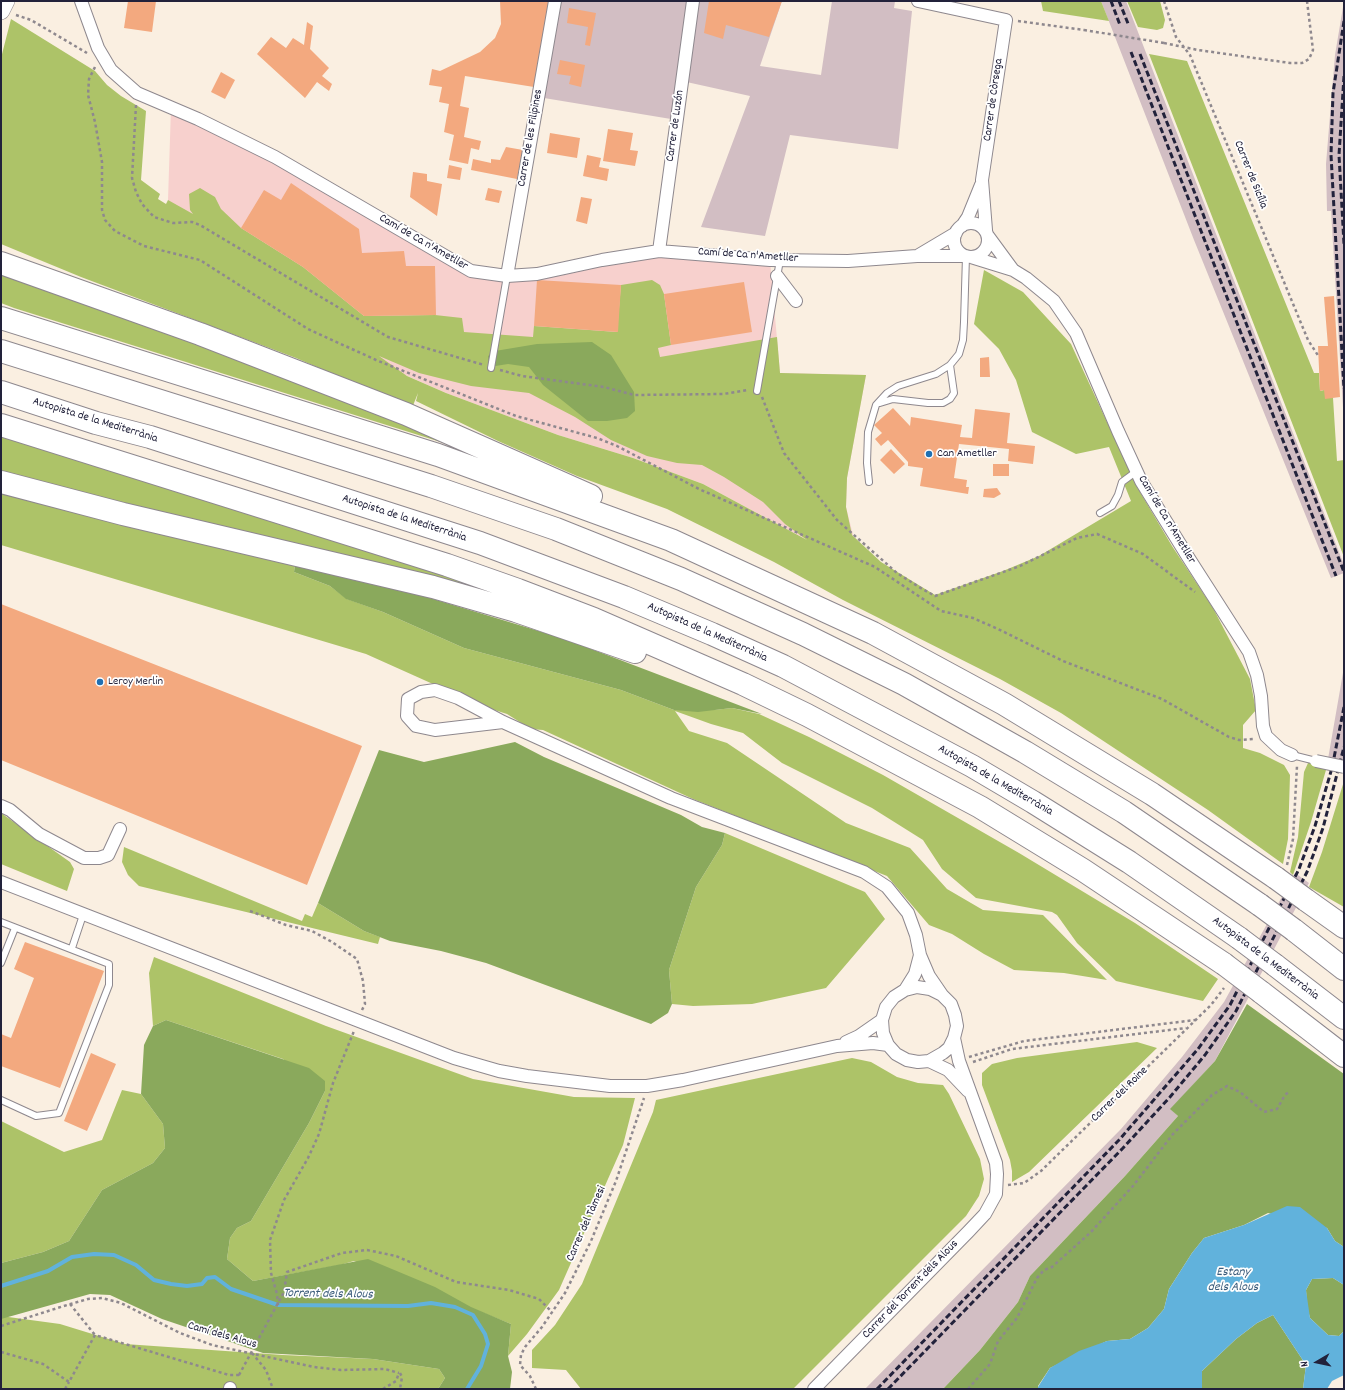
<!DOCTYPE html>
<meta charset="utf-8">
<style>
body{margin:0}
#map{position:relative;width:1345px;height:1390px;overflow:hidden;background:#faefe1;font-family:Dekko,sans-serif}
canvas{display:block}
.frame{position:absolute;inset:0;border:2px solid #22223b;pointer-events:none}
.north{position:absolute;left:1297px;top:1342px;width:40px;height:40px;-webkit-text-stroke:3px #fff;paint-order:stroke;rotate:261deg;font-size:11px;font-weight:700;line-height:16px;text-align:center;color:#22223b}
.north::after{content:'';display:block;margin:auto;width:14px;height:18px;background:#22223b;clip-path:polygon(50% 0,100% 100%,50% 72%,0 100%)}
</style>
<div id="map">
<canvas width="1345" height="1390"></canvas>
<div class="frame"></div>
<div class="north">N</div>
</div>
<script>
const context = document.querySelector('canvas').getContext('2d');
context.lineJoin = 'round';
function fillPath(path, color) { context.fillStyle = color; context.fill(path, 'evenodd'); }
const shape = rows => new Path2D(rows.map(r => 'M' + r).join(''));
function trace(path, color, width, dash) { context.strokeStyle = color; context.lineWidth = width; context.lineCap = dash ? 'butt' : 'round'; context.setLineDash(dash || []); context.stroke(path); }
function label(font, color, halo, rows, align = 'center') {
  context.font = font + ' Dekko,sans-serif'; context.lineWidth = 3.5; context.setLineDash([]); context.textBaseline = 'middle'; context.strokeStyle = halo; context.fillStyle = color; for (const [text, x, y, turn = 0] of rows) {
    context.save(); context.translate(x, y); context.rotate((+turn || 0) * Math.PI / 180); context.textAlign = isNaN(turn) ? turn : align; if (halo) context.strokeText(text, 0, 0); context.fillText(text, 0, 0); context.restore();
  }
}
const built = shape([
 [171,108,275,157,471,271,507,276,659,251,770,260,780,373,866,375,847,478,846,507,853,535,809,541,703,484,633,458,558,435,446,393,387,367,172,217,168,200]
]);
const industrial = shape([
 [555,1,782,1,760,66,821,75,832,1,895,1,894,8,912,11,898,149,790,135,765,236,701,227,750,96,682,81,677,120,538,97],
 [1101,1,1126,1,1344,565,1344,573,1331,578,1194,240],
 [1344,1,1344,424,1331,211,1327,211,1326,164,1335,55],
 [1344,667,1344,763,1328,759],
 [1295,873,1309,883,1215,1061,1171,1109,1178,1116,1125,1176,1030,1276,1018,1302,980,1350,943,1389,865,1389,1121,1129,1182,1057,1224,1002]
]);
const green = shape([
 [1041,1,1101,1,1109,21,1043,11],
 [1127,1,1160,1,1165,20,1163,28,1157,30,1138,27],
 [11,19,95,71,107,85,121,96,146,111,141,180,160,194,158,199,166,204,168,200,193,214,190,210,189,194,200,188,215,197,221,209,241,228,303,267,364,316,435,315,462,318,464,332,533,337,534,326,617,332,621,285,652,280,660,285,664,294,671,345,658,348,660,357,777,337,780,373,866,375,847,478,846,507,852,535,881,562,935,595,1003,571,1039,556,1131,501,1109,447,1076,454,1032,432,1016,380,999,349,974,324,984,270,1023,292,1071,344,1137,487,1172,546,1213,608,1250,679,1256,710,1243,725,1243,748,1260,753,1284,765,1290,775,1288,839,1283,864,1208,810,1061,713,1000,679,843,600,774,562,667,509,577,476,498,441,416,401,418,393,412,408,296,358,81,277,1,244,1,58],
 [379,356,419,373,471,386,529,393,575,417,611,440,647,456,677,463,702,465,724,477,763,502,785,524,807,540,703,484,633,458,558,435,446,393,407,376],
 [1149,54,1187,61,1314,373,1319,373,1320,391,1324,390,1333,398,1337,461,1344,460,1344,557],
 [1,273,172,332,450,441,447,444,14,308,1,303],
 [1,435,196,498,411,565,524,603,1,472],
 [1,490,295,565,294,572,330,586,347,599,383,612,464,648,621,690,674,710,714,710,732,708,759,714,809,737,883,775,1019,853,1135,923,1218,979,1203,1001,1116,981,1077,943,1057,915,1052,912,976,898,942,869,923,840,872,808,782,763,743,733,711,724,675,711,689,731,727,743,846,823,910,848,947,889,983,910,1043,915,1107,980,1064,973,1014,970,984,954,952,934,929,925,887,876,693,799,543,730,531,729,507,714,482,706,366,654,1,545],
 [1316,761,1328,763,1311,822,1293,875,1290,872,1298,837,1304,772,1308,763],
 [1344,781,1344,907,1309,887,1322,852],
 [1,813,70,862,74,869,67,891,1,864],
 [725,833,865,892,885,919,826,988,752,1004,693,1006,672,1004,669,970,696,887,722,845],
 [124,847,302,921,305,914,312,917,318,903,364,931,380,937,378,944,139,886,128,875,122,862],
 [154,957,326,1026,473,1079,574,1097,635,1098,623,1145,559,1290,527,1334,508,1356,511,1324,354,1261,340,1265,253,1281,227,1259,230,1238,237,1228,251,1221,309,1123,325,1091,283,1059,166,1020,153,1026,149,973],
 [1137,1042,1157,1048,1029,1172,1012,1182,1012,1171,1010,1160,982,1085,982,1073,992,1064,1017,1058],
 [852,1058,871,1062,897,1077,918,1083,943,1085,949,1094,980,1159,984,1179,979,1196,966,1216,793,1389,581,1389,566,1370,532,1368,532,1350,555,1325,582,1284,653,1112,656,1100],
 [122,1090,141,1094,163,1124,165,1148,153,1163,102,1190,69,1241,43,1252,1,1263,1,1121,64,1152,102,1140],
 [1,1316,60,1324,125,1344,283,1355,373,1359,439,1369,445,1378,438,1389,1,1389]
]);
const forest = shape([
 [592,342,611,355,634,392,635,411,627,418,607,421,588,421,543,385,529,367,508,364,489,367,488,356,495,351,537,344],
 [295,565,384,584,565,639,762,714,732,708,698,712,674,710,621,690,464,648,383,612,346,599,330,586,294,572],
 [515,742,544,757,681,815,702,827,725,833,722,845,696,887,669,970,672,1004,668,1013,651,1024,486,963,441,951,390,941,364,931,318,903,379,750,424,762],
 [1247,1004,1344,1074,1344,1247,1335,1241,1327,1228,1268,1213,1244,1225,1204,1238,1192,1253,1169,1289,1164,1309,1148,1328,1130,1339,1107,1341,1050,1368,1038,1386,1038,1389,943,1389,980,1350,1018,1302,1030,1276,1125,1176,1178,1116,1170,1109,1215,1061],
 [166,1020,309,1068,325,1081,325,1091,309,1123,251,1221,237,1228,230,1238,227,1259,253,1281,368,1259,435,1287,471,1307,511,1324,508,1356,512,1372,510,1389,438,1389,445,1378,439,1369,373,1359,263,1353,162,1319,110,1295,90,1294,1,1319,1,1263,43,1252,69,1241,102,1190,153,1163,165,1148,163,1124,141,1094,144,1045,153,1026],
 [1333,1278,1344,1285,1344,1331,1339,1336,1328,1335,1310,1318,1307,1306,1306,1290,1312,1279],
 [1273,1315,1306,1365,1303,1389,1202,1389,1202,1371,1236,1339,1257,1323]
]);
const water = shape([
 [1287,1206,1300,1207,1327,1228,1335,1241,1344,1247,1344,1285,1333,1278,1312,1279,1306,1290,1310,1318,1328,1335,1339,1336,1344,1331,1344,1375,1332,1381,1327,1389,1303,1389,1306,1365,1273,1315,1257,1323,1236,1339,1202,1371,1202,1389,1038,1389,1038,1387,1050,1368,1079,1351,1107,1341,1130,1339,1148,1328,1164,1309,1169,1289,1192,1253,1204,1238,1244,1225]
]);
const stream = shape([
 [1,1286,48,1271,72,1257,94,1254,114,1255,136,1265,154,1280,171,1284,187,1286,202,1284,207,1278,215,1277,231,1289,278,1305,408,1306,431,1303,455,1307,473,1315,485,1334,488,1344,481,1366,467,1389]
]);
const building = shape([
 [128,1,156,1,152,32,124,28],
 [500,1,549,1,534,87,465,76,460,106,469,108,464,137,481,141,479,150,471,148,468,164,449,160,454,135,444,132,449,104,439,102,442,87,429,85,432,69,440,71,480,52,495,38,501,24],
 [709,1,782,1,769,37,726,25,723,39,704,33],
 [569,8,596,13,590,46,585,45,588,27,567,23],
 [307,22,313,26,310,49,329,68,322,76,332,84,329,91,317,82,305,98,257,54,271,37,286,48,293,38,304,45],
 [560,60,585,65,581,87,569,84,571,76,557,74],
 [221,72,235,80,225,99,211,92],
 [608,129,633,133,630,150,638,151,635,166,603,161],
 [550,133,580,138,577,158,547,153],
 [506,147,523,150,517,179,471,170,473,159,491,163,491,159,500,160],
 [587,155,601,158,599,167,609,169,607,181,583,176],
 [449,165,462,168,460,180,447,178],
 [413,172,427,174,427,181,442,184,437,216,410,197],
 [291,183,359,229,362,253,404,251,406,266,435,266,436,315,364,316,303,267,241,228,264,190,281,200],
 [488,188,502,191,499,203,485,200],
 [581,197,592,199,587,224,576,221],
 [537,280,621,285,618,332,534,326],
 [744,282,752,332,671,345,664,294],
 [1334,296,1340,397,1325,399,1324,390,1320,391,1318,346,1328,346,1324,297],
 [989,357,990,377,980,377,980,358],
 [893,408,910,426,911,417,962,425,960,437,972,438,975,409,1010,413,1007,443,1035,446,1033,464,1008,461,1009,449,959,444,954,478,967,480,966,487,969,487,968,494,920,486,923,468,908,466,908,462,888,440,881,446,875,439,882,433,874,425],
 [891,449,905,464,894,474,880,460],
 [993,464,1009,464,1009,476,993,476],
 [997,488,1001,494,994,498,983,497,984,489],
 [1,604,362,746,307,885,1,760],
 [25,942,104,971,60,1088,1,1066,1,1034,11,1038,34,978,14,969],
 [91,1053,116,1064,87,1131,64,1121]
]);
const path = shape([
 [1164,1,1176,37,1190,55,1308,340,1319,357],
 [16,15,31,20,87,53],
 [1018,21,1084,30],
 [1164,43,1198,50,1290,63,1302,63,1309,59,1313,50,1307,1],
 [95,67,89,79,88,95,95,122,102,162,102,210,105,220,115,231,144,246,200,260,308,329,376,360,516,416,597,438,617,446,699,489,875,567,941,611,973,618,998,629,1063,661,1162,699,1229,737,1239,740,1254,739],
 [136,105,132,178,136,192,142,204,154,217,173,223,192,222,200,225,388,337,484,365],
 [500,370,522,376,604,387,634,395,723,394,748,390],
 [762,397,784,453,837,520,897,573,919,587,935,596,1020,566,1077,538,1097,534,1143,554,1195,592],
 [1287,865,1293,839,1297,766],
 [250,911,286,925,312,931,332,942,357,959,363,981,365,1004,362,1010],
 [969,1057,1024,1041,1195,1020],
 [973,1062,1012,1049,1186,1028],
 [1008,1185,1024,1183,1041,1171,1211,1005,1224,988],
 [70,1304,95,1335],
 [278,1305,277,1294,271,1273,270,1240,284,1200,308,1158,319,1134,333,1083,354,1031],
 [1,1326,67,1305,88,1299,102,1298,121,1303,180,1333,212,1345,314,1367,341,1370,385,1369,399,1373],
 [1,1352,43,1364,69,1382,95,1335,229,1375,239,1375,238,1376],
 [252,1353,266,1370,273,1389],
 [400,1373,402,1377,400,1389],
 [239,1375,284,1292,287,1272,342,1253,367,1250,396,1256,456,1282,509,1290,539,1299,552,1312],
 [65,1389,69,1382],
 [383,1389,396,1381,399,1373],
 [536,1389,530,1376,520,1365,521,1355,525,1347,542,1327,565,1293,591,1241,616,1181,644,1098],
 [968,1389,990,1364,998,1341,1017,1318,1037,1278,1044,1270,1052,1267,1090,1233,1133,1186,1173,1134,1212,1095,1227,1086,1240,1092,1264,1112,1277,1109,1285,1095,1290,1091]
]);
const lane = shape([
 [491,368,507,276],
 [757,391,780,260],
 [880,403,893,399,928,403,943,403,950,399,954,393,950,365],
 [869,482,867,463,868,432,876,405,887,393,898,386,936,374,950,365,959,354,963,340,964,322,966,256],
 [1100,513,1112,506,1118,495,1122,482,1137,471],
 [1292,755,1316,761],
 [1,922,109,964,109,985,59,1113,36,1116,1,1100],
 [72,948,83,915],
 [1,963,15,928]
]);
const street = shape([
 [81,1,98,48,111,70,137,93,198,119,275,157,471,271,507,276,537,274,602,260,659,251,770,260,848,261,917,256,966,256],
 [918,1,1006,20,982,180,986,230],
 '954 240a17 17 0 1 1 34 0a17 17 0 1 1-34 0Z',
 [962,226,968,217,981,185],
 [988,236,1013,270],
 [659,251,693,1],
 [919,255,956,233],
 [971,257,1013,270,1026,278,1054,301,1076,333,1118,431,1141,481,1188,557,1249,652,1257,675,1261,696,1263,726,1266,736,1281,750,1292,755],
 [507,276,555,1],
 [777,276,796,301],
 [503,722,435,730,416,726,407,716,408,699,421,692,435,690,458,698,503,722,671,798,864,872,887,887,908,913,916,935,920,955,929,976,942,995],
 [1,806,10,810,39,834,84,858,99,858,108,855,120,829],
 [1,882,454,1058,499,1071,527,1076,610,1086,647,1086,683,1080,837,1046,873,1043,888,1045],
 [905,990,915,974,920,955],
 [846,1042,859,1036,882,1020,886,1007,894,997,905,990,917,987,930,989,942,995,951,1004,955,1015,957,1026,954,1038,949,1048,943,1053,929,1061,918,1062,907,1060,896,1054,888,1045,883,1033,882,1020],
 [929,1061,948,1070,968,1091],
 [230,1389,230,1388],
 [814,1389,969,1231,985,1214,996,1194,997,1174,996,1163,959,1061,954,1038]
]);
const secondary = shape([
 [1,11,6,1]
]);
const highway = shape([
 [1,263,200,334,406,414,591,496],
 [1,318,438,455,671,540,873,633,1004,704,1152,794,1276,878],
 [1,351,431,486,556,529,681,579,803,634,904,684,1025,752,1124,812,1260,905],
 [1,392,96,423,150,437,480,543,624,597,712,634,783,666,972,766,1033,802,1129,862,1239,938],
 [1,425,447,565,518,590,594,619,743,684,807,715,980,807,1083,870,1224,964],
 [1,482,123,514,433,587,516,611,635,652],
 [1306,900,1344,927],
 [1294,930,1344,969],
 [1275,965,1344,1018],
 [1261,992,1344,1056]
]);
const rail = shape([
 [1111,1,1120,25],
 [1119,1,1129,26],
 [1344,21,1333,93,1331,155,1344,389],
 [1131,52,1336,576],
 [1140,54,1344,572],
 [1344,76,1339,155,1344,244],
 [877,1389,1119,1140,1198,1049,1230,1005,1299,869,1315,826,1332,768,1344,707],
 [888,1389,1123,1148,1170,1097,1205,1055,1236,1011,1307,872,1323,828,1344,747]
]);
const pathBridge = shape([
 [1084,30,1164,43]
]);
const streetBridge = shape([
 [1316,761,1344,767]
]);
const highwayBridge = shape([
 [1276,878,1306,900],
 [1260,905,1294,930],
 [1239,938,1275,965],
 [1224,964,1261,992]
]);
const markers = [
 [929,454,4,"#1f6fb2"],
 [100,682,4,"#1f6fb2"]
];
const streetNames = [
 ["Carrer de Còrsega",994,100,-82],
 ["Carrer de Luzón",676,126,-82],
 ["Carrer de les Filipines",531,138,-80],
 ["Carrer de Sicília",1250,175,68],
 ["Camí de Ca n'Ametller",423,243,30],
 ["Camí de Ca n'Ametller",748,256,4],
 ["Autopista de la Mediterrània",95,421,17],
 ["Autopista de la Mediterrània",404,519,18],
 ["Camí de Ca n'Ametller",1166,520,59],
 ["Autopista de la Mediterrània",707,633,24],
 ["Autopista de la Mediterrània",995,781,30],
 ["Autopista de la Mediterrània",1265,959,37],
 ["Carrer del Roine",1120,1095,-44],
 ["Carrer del Tàmesi",587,1224,-66],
 ["Carrer del Torrent dels Alous",911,1290,-46],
 ["Camí dels Alous",222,1336,16]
];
const poiNames = [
 ["Can Ametller",937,454],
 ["Leroy Merlin",108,682]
];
const waterNames = [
 ["Estany",1233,1273],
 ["dels Alous",1233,1288],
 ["Torrent dels Alous",328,1295,1]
];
fillPath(built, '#f7d0cd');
fillPath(industrial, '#d2bec3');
fillPath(green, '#adc368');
fillPath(forest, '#8aa95c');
fillPath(water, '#61b2dc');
trace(stream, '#61b2dc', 4);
fillPath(building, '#f3a97f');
trace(lane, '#8e888e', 8);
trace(street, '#8e888e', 14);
trace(secondary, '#8e888e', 18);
trace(highway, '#8e888e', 24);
trace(path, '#8e888e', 2.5, [3, 3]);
trace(lane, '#fff', 6);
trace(street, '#fff', 12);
trace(secondary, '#fff', 17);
trace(highway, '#fff', 22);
trace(rail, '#22223b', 3, [6, 3]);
trace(streetBridge, '#8e888e', 14, []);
trace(highwayBridge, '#8e888e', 24, []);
trace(pathBridge, '#8e888e', 2.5, [3, 3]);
trace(streetBridge, '#fff', 12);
trace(highwayBridge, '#fff', 22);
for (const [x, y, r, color] of markers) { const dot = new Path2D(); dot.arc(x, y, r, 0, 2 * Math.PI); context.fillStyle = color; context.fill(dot); trace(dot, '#fff', 1.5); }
label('12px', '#22223b', '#fff', streetNames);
label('12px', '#22223b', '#fff', poiNames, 'left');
label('italic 13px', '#3b5c7b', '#fff', waterNames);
</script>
